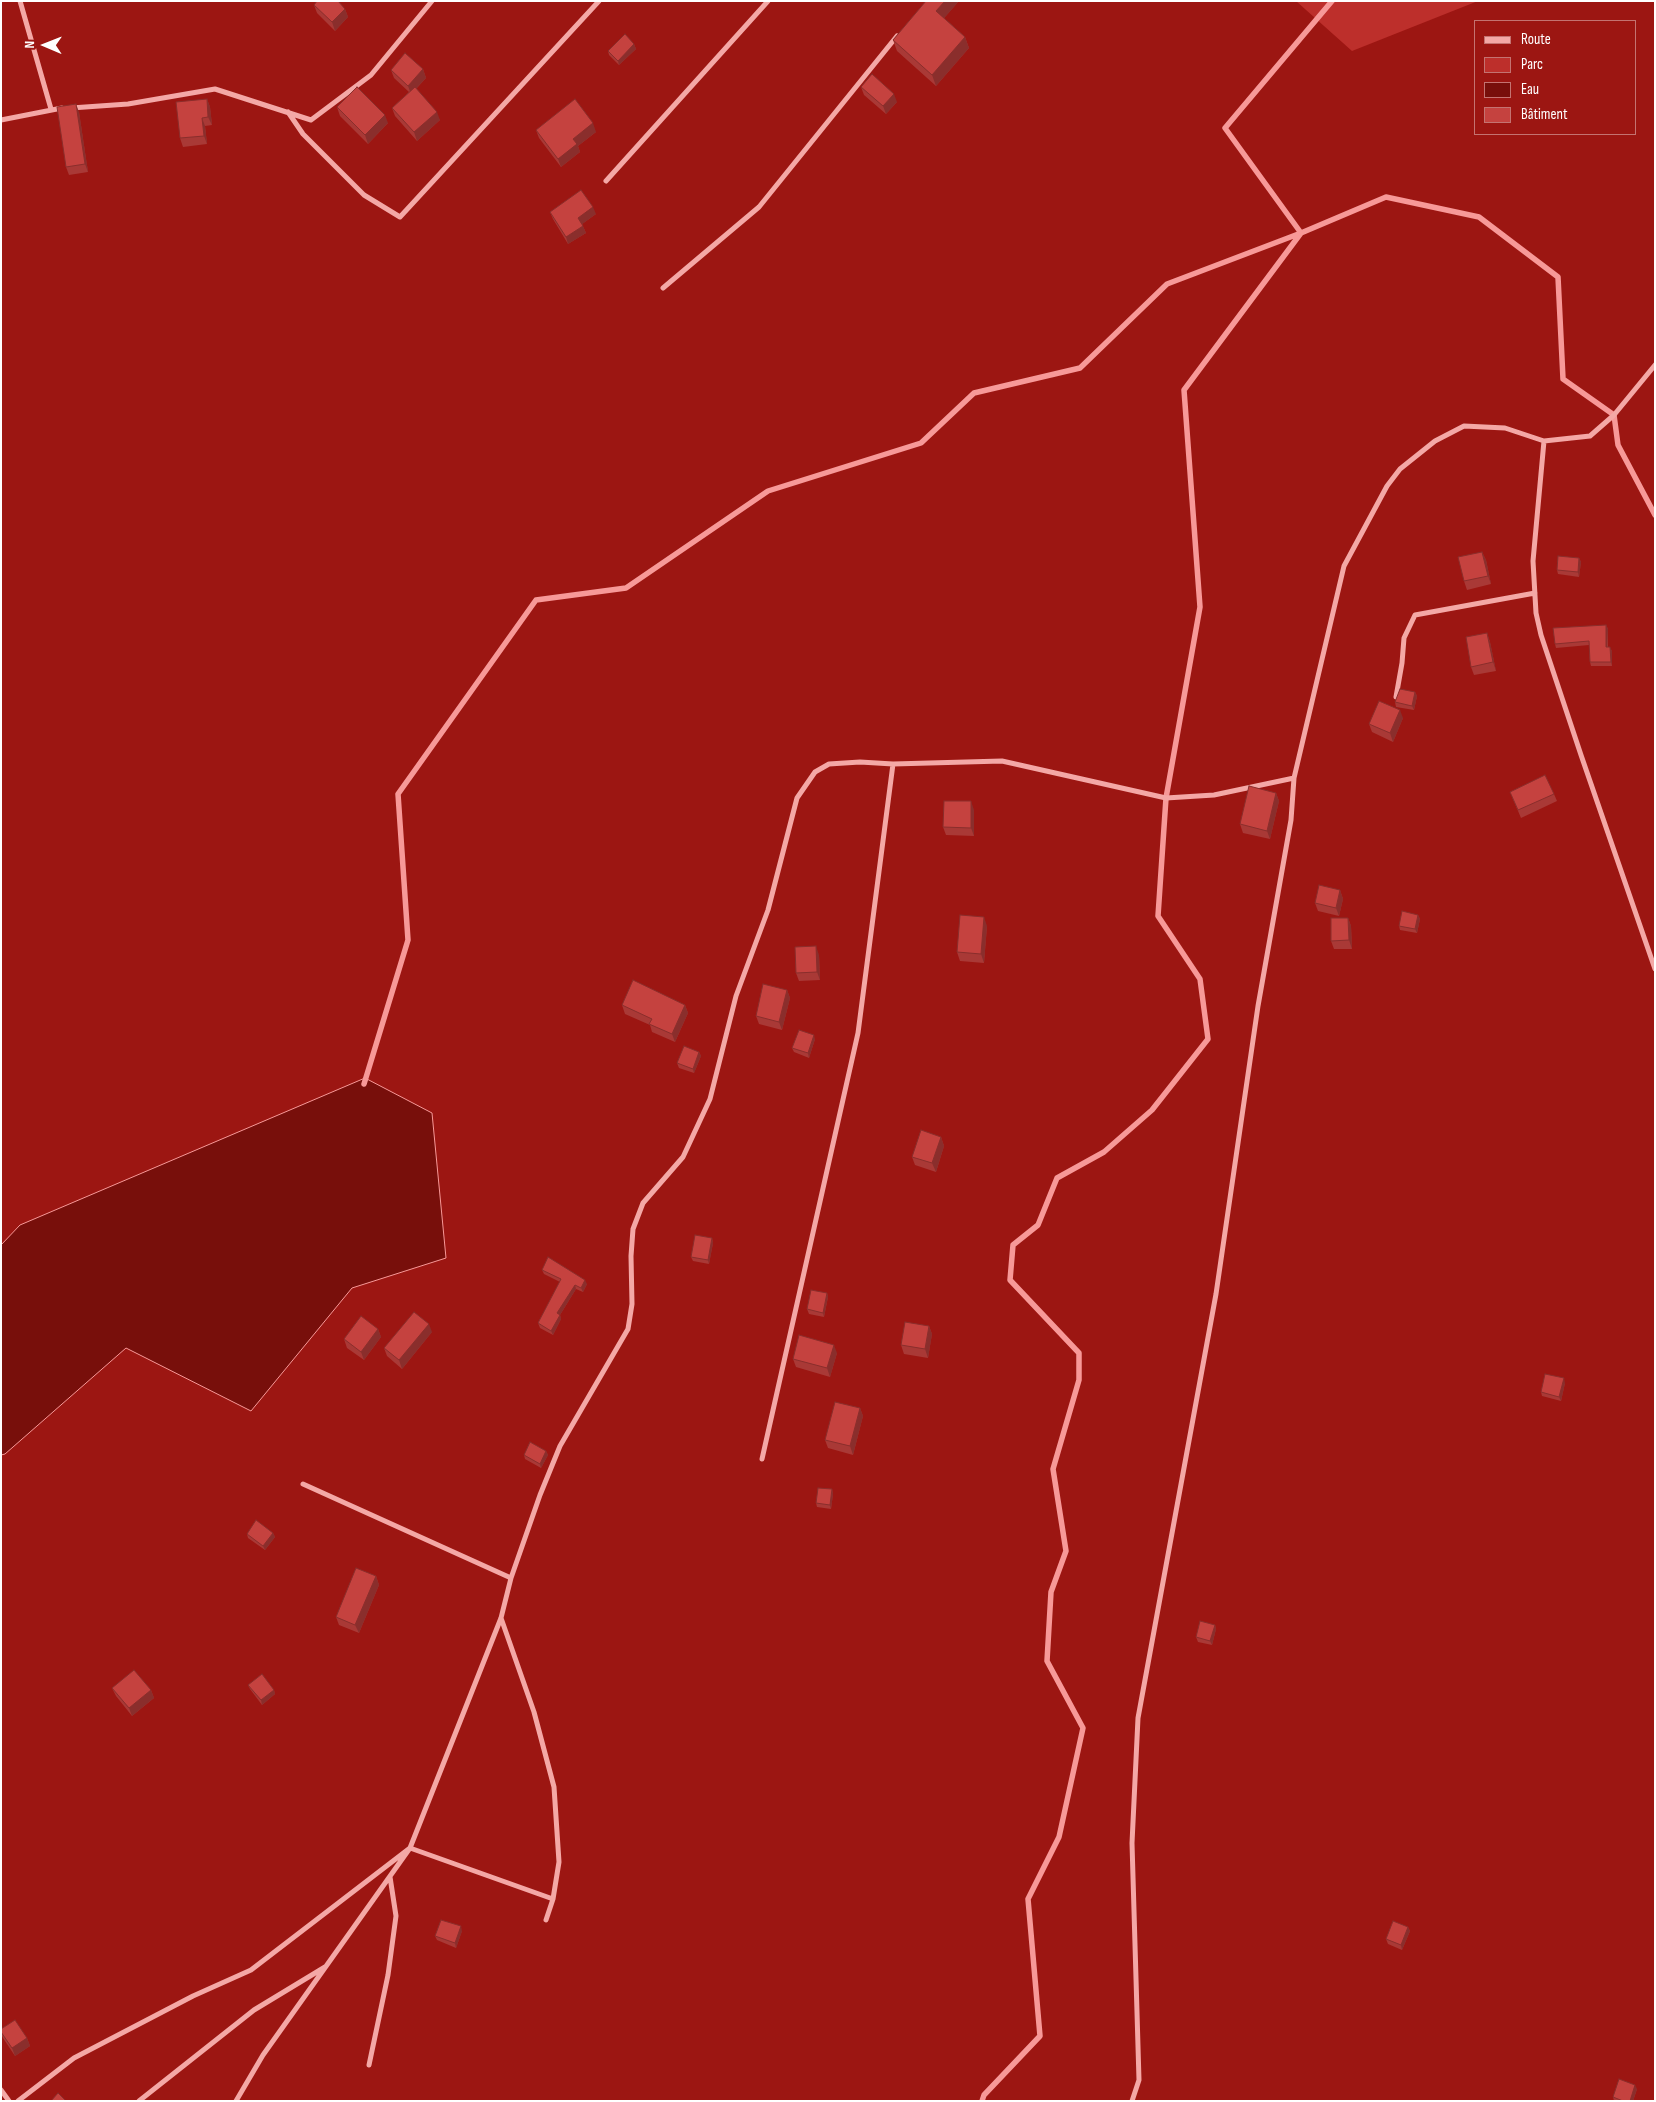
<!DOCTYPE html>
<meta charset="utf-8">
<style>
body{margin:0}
#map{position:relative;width:1656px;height:2102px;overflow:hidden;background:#9c1612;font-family:"Sofia Sans Condensed",sans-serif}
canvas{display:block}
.frame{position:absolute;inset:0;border:2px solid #fff;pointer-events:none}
.legend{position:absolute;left:1474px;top:20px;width:162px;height:115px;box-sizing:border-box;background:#9c1612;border:1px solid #c47371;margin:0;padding:6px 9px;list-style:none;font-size:15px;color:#fff}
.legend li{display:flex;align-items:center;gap:10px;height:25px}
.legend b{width:25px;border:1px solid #c47371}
.north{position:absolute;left:20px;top:20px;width:50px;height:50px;-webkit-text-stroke:4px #9c1612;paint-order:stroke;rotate:271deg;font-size:14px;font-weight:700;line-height:20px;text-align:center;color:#fff}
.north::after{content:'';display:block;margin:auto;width:18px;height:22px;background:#fff;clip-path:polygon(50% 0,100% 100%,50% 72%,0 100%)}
</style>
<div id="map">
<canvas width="1656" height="2102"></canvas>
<div class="frame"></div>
<ul class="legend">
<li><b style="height:6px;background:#f4a8a6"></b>Route</li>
<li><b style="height:14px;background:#bd2f2b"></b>Parc</li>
<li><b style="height:14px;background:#780f0b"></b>Eau</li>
<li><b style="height:14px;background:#c5423f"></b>Bâtiment</li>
</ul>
<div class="north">N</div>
</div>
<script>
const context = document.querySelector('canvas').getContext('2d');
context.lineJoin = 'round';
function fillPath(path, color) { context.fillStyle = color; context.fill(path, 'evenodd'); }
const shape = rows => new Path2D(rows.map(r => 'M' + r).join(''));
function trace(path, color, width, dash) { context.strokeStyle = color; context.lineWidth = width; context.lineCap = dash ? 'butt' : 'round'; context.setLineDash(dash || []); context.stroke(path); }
const green = shape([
 [1296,1,1478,1,1352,51]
]);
const water = shape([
 [365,1078,432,1113,446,1258,352,1288,251,1411,126,1348,5,1454,1,1455,1,1245,20,1225,365,1078]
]);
const stream = shape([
 [364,1084,408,940,398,794,536,600,626,588,768,491,921,443,974,393,1080,368,1167,284,1301,233,1386,197,1479,217,1558,277,1563,379,1614,415,1618,445,1655,515],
 [982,2101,984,2095,1040,2036,1028,1899,1059,1837,1083,1728,1047,1661,1051,1592,1066,1551,1053,1469,1079,1380,1079,1353,1010,1280,1013,1245,1038,1225,1057,1178,1104,1152,1152,1110,1208,1039,1200,979,1158,916,1166,798,1200,607,1184,390,1301,233,1225,128,1332,1]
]);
const street = shape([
 [20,1,51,109],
 [71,108,128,104,215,89,311,120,371,75,432,1],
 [288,112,303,134,364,195,400,217,599,1],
 [1,120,62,108],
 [606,181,768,1],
 [663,288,759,207,897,36],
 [1544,441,1533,561,1536,613,1541,635,1581,755,1655,969],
 [1396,697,1402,663,1404,638,1415,615,1535,593],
 [762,1459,858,1033,893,764],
 [303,1484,511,1578],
 [501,1618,534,1712,554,1787,559,1862,553,1899,546,1920],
 [369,2065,388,1975,396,1916,390,1877],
 [1,2090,9,2101],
 [18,2101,74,2058,193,1996,251,1970,410,1848,553,1899],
 [139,2101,254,2010,325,1967],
 [236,2101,263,2055,410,1848,501,1618,511,1578,540,1495,560,1446,628,1329,632,1304,631,1256,633,1229,643,1203,683,1157,710,1099,736,996,768,910,797,798,815,772,829,764,860,762,893,764,1002,761,1166,798,1214,795,1294,778,1344,566,1387,486,1400,469,1435,441,1464,426,1505,428,1544,441,1590,436,1614,415,1655,365],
 [1132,2101,1139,2080,1132,1843,1138,1718,1216,1294,1258,1006,1291,820,1294,778]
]);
const wall = shape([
 [926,1,959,1,944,18,965,37,969,48,936,86,897,51,893,40],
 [314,5,345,9,348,17,335,31,317,13],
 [634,44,636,49,619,65,609,55,608,51],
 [423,69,426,78,416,89,440,120,417,141,395,116,392,108,409,92,394,78,391,70],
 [861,87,897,102,886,114,864,95],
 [207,99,210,107,212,125,205,126,207,144,183,147,180,138],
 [337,107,388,123,368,144,340,116],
 [79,112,88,172,69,175,66,167],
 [536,130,596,132,578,146,580,152,561,167,539,138],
 [550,212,596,214,582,224,586,233,568,244,553,219],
 [1482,552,1486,560,1491,584,1467,590,1464,581],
 [1579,558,1581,562,1579,577,1558,574,1557,570],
 [1606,625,1608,629,1608,647,1612,651,1612,666,1591,666,1590,662,1589,645,1556,648,1555,644],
 [1487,633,1490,642,1496,671,1474,675,1471,667],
 [1415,692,1417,696,1414,710,1396,707,1395,702],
 [1403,718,1393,742,1372,732,1369,724],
 [1510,792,1554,794,1557,801,1521,818],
 [1276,793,1279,801,1270,839,1243,833,1240,824],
 [974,810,974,836,946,835,943,827],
 [1340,890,1343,899,1339,916,1318,911,1315,903],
 [1418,915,1420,919,1417,933,1400,930,1399,926],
 [1348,918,1351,926,1352,949,1334,949,1331,941],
 [987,926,984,963,960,961,957,952],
 [819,955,820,980,799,981,796,973],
 [787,990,790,998,782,1030,759,1024,756,1016],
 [622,1005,685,1005,688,1013,675,1042,652,1032,650,1025,625,1014],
 [815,1039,809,1058,794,1052,792,1048],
 [699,1052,701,1056,694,1073,679,1068,677,1063],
 [941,1137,944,1146,936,1172,915,1165,912,1157],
 [712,1238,713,1243,709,1264,693,1261,691,1257],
 [542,1270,587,1284,583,1292,576,1289,560,1315,561,1319,553,1335,540,1328,538,1323,560,1282,544,1274],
 [827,1293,828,1297,824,1317,809,1314,807,1309],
 [929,1326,932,1334,928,1358,904,1354,901,1345],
 [378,1329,381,1337,364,1360,347,1348,344,1339],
 [432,1332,402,1369,387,1356,384,1348],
 [837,1353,830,1377,796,1367,793,1359],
 [1565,1383,1561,1401,1542,1396,1541,1392],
 [860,1408,863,1416,853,1455,828,1448,825,1440],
 [546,1451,548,1455,541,1468,525,1459,524,1455],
 [832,1489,833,1494,831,1509,817,1507,816,1503],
 [273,1533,275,1537,265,1550,248,1538,247,1534],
 [376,1576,379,1585,359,1633,339,1625,336,1617],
 [1215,1625,1216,1629,1212,1645,1198,1642,1196,1637],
 [248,1685,274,1690,275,1694,262,1705,250,1689],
 [112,1688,151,1690,154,1698,132,1716,116,1696],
 [1408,1927,1410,1931,1402,1950,1388,1944,1386,1939],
 [462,1931,456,1948,437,1940,435,1936],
 [1,2029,27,2038,30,2046,15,2056,3,2038,1,2034],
 [1637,2089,1633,2101,1614,2101,1613,2097]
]);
const shadedWall = shape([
 [945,1,959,1,940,23,936,11],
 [345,9,348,17,335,31,332,22],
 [965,37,969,48,936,86,932,75],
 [634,44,636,49,619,65,618,61],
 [423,69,426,78,411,94,408,86],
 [894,94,897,102,886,114,883,106],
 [207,99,210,107,212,125,208,117],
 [76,104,79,112,88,172,85,164],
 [437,112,440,120,417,141,414,132],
 [385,115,388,123,368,144,365,135],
 [202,118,205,126,207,144,204,136],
 [593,123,596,132,578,146,580,152,561,167,558,159,573,139],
 [593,207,596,214,581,225,578,218],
 [583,226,586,233,568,244,566,237],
 [1482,552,1486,560,1491,584,1488,576],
 [1579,558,1581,562,1579,577,1578,572],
 [1606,625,1608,629,1607,651,1606,647],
 [1487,633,1490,642,1496,671,1493,662],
 [1610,647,1612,651,1612,666,1611,662],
 [1415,692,1417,696,1414,710,1412,706],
 [1400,710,1403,718,1393,742,1390,733],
 [1276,793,1279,801,1270,839,1267,831],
 [971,801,974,810,974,836,971,828],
 [1340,890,1343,899,1339,916,1336,908],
 [1418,915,1420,919,1417,933,1415,929],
 [984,917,987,926,984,963,981,954],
 [1348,918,1351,926,1352,949,1349,940],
 [816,946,819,955,820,980,817,972],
 [787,990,790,998,782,1030,779,1022],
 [685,1005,688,1013,675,1042,672,1034],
 [814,1035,815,1039,809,1058,808,1053],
 [699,1052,701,1056,694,1073,693,1069],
 [941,1137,944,1146,936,1172,932,1163],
 [712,1238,713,1243,709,1264,708,1260],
 [585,1280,587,1284,583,1292,581,1288],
 [575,1285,576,1289,560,1315,561,1319,553,1335,551,1331,557,1313],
 [827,1293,828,1297,824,1317,823,1313],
 [429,1324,432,1332,402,1369,399,1360],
 [929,1326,932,1334,928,1358,925,1349],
 [378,1329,381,1337,364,1360,361,1352],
 [834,1345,837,1353,830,1377,827,1368],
 [1564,1378,1565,1383,1561,1401,1559,1397],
 [860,1408,863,1416,853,1455,850,1446],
 [546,1451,548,1455,541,1468,540,1464],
 [832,1489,833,1494,831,1509,830,1505],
 [273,1533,275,1537,265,1550,263,1546],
 [376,1576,379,1585,359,1633,355,1625],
 [1215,1625,1216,1629,1212,1645,1210,1641],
 [151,1690,154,1698,132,1716,129,1708],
 [274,1690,275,1694,262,1705,261,1700],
 [461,1926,462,1931,456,1948,455,1943],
 [1408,1927,1410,1931,1402,1950,1401,1945],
 [27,2038,30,2046,15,2056,12,2048],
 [1635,2085,1637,2089,1633,2101,1630,2101]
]);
const building = shape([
 [317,1,338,1,345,9,332,22,314,5,317,1],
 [926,1,945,1,936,11,965,37,932,75,893,40,926,1],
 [625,34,634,44,618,61,608,51,625,34],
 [405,53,423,69,408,86,391,70,405,53],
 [872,74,894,94,883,106,861,87,872,74],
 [357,87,385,115,365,135,337,107,357,87],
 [415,87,437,112,414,132,392,108,415,87],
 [207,99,208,117,202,118,204,136,180,138,176,102,207,99],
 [575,99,593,123,573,139,577,144,558,159,536,130,575,99],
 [76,104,85,164,66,167,57,107,76,104],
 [581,190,593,207,578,218,583,226,566,237,550,212,581,190],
 [1482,552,1488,576,1464,581,1458,557,1482,552],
 [1558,556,1579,558,1578,572,1557,570,1558,556],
 [1606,625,1606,647,1610,647,1611,662,1590,662,1589,641,1555,644,1553,628,1606,625],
 [1487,633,1493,662,1471,667,1466,637,1487,633],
 [1400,689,1415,692,1412,706,1395,702,1400,689],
 [1379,701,1400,710,1390,733,1369,724,1379,701],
 [1545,775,1554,794,1518,810,1510,792,1545,775],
 [1249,786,1276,793,1267,831,1240,824,1249,786],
 [944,801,971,801,971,828,943,827,944,801],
 [1319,885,1340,890,1336,908,1315,903,1319,885],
 [1402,911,1418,915,1415,929,1399,926,1402,911],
 [960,915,984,917,981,954,957,952,960,915],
 [1331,918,1348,918,1349,940,1331,941,1331,918],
 [816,946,817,972,796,973,795,947,816,946],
 [633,980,685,1005,672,1034,649,1024,652,1019,622,1005,633,980],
 [763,984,787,990,779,1022,756,1016,763,984],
 [799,1030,814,1035,808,1053,792,1048,799,1030],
 [684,1046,699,1052,693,1069,677,1063,684,1046],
 [921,1130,941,1137,932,1163,912,1157,921,1130],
 [695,1235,712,1238,708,1260,691,1257,695,1235],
 [548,1257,585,1280,581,1288,575,1285,557,1313,560,1315,551,1331,538,1323,561,1279,542,1270,548,1257],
 [811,1290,827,1293,823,1313,807,1309,811,1290],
 [414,1312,429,1324,399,1360,384,1348,414,1312],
 [361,1316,378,1329,361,1352,344,1339,361,1316],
 [905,1322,929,1326,925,1349,901,1345,905,1322],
 [799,1335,834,1345,827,1368,793,1359,799,1335],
 [1545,1374,1564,1378,1559,1397,1541,1392,1545,1374],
 [835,1402,860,1408,850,1446,825,1440,835,1402],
 [530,1442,546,1451,540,1464,524,1455,530,1442],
 [818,1488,832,1489,830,1505,816,1503,818,1488],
 [256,1520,273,1533,263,1546,247,1534,256,1520],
 [356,1568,376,1576,355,1625,336,1617,356,1568],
 [1200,1621,1215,1625,1210,1641,1196,1637,1200,1621],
 [134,1670,151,1690,129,1708,112,1688,134,1670],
 [262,1674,274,1690,261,1700,248,1685,262,1674],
 [441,1920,461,1926,455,1943,435,1936,441,1920],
 [1393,1921,1408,1927,1401,1945,1386,1939,1393,1921],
 [15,2020,27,2038,12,2048,1,2032,1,2029,15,2020],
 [1619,2079,1635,2085,1630,2101,1623,2101,1613,2097,1619,2079],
 [58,2093,66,2101,51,2101,58,2093]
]);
fillPath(green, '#bd2f2b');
fillPath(water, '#780f0b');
trace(water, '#f79998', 1);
trace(stream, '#f79998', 5.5);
trace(street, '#f4a8a6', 5);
fillPath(wall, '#a93936');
fillPath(shadedWall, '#8a2e2c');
fillPath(building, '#c5423f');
trace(building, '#8a2e2c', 1);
</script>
